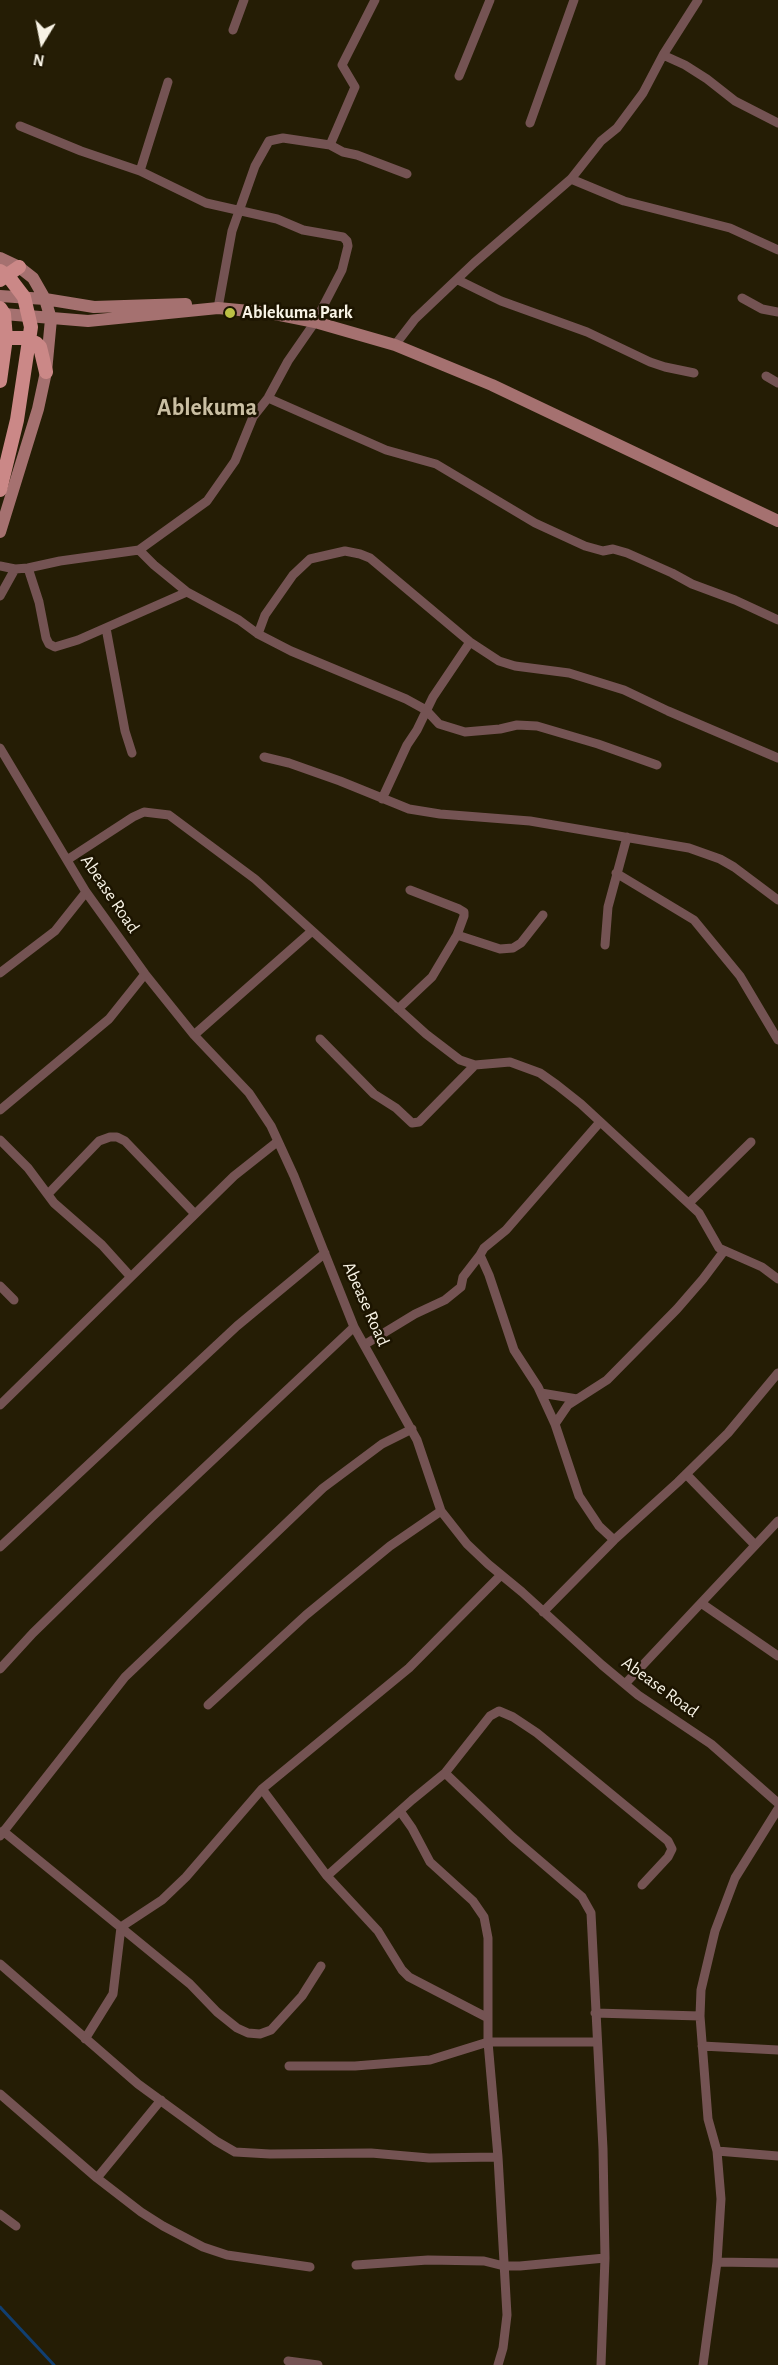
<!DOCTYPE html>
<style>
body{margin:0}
#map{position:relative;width:778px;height:2365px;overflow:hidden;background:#251d05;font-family:"Alegreya Sans",sans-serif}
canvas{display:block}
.north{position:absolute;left:12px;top:12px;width:60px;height:60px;-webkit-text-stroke:4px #1c1400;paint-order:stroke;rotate:190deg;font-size:16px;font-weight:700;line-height:24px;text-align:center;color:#f8f3e5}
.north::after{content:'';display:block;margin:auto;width:21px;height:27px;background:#f8f3e5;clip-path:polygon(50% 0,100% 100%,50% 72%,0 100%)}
</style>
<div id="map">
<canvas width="778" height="2365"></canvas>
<div class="north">N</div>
</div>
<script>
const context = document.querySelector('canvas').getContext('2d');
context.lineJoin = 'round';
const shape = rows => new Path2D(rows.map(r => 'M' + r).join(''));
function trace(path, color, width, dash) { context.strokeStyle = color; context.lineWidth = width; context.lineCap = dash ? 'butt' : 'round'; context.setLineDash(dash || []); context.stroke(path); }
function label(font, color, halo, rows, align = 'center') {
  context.font = font + ' "Alegreya Sans",sans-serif'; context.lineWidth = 5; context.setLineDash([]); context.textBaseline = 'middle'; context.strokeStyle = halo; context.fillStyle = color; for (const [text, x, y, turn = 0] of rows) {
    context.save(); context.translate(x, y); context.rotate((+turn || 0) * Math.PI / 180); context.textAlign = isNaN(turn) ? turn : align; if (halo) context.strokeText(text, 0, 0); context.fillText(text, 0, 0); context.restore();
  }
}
const stream = shape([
 [0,2307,54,2365]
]);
const street = shape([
 [233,30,244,0],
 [663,55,685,65,707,79,735,101,778,123],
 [459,76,490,0],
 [530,123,574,0],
 [330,145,355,87,342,65,375,0],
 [140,171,168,82],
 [571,179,624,201,730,228,778,250],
 [458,280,501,301,587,332,650,362,665,367,694,373],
 [742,298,762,309,778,312],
 [218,308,232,231,255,166,269,141,283,138,330,145,343,152,357,155,407,174],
 [395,345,415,319,474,263,571,179,601,141,617,128,643,93,663,55,698,0],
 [766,376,778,383],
 [268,398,386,450,436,464,535,523,585,546,603,551,613,549,627,553,672,573,692,584,735,600,778,620],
 [139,550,154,565,187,592,239,620,258,634,291,651,406,699,426,710,439,724,465,732,500,729,517,725,537,726,598,744,657,765],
 [0,566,15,569,28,568,60,561,139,550,207,501,235,461,253,417,268,398,288,361,315,322,342,270,348,246,347,241,343,237,303,230,277,219,206,203,140,171,81,151,20,126],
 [28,568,39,602,46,638,49,644,55,647,78,640,187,592],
 [0,596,15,569],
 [106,628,125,731,132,753],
 [258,634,265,615,293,575,310,559,345,551,360,554,370,558,470,642,499,661,515,666,569,673,624,690,668,711,778,758],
 [0,748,86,892,145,974,194,1035,249,1093,271,1126,294,1176,354,1327,417,1440,441,1511,467,1544,488,1564,522,1592,602,1665,638,1695,711,1744,778,1803],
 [264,757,289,763,340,781,409,809,440,814,530,821,689,848,720,859,734,867,778,900],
 [382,799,407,745,417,730,433,697,470,642],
 [67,860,133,817,144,812,169,815,255,879,426,1034,460,1060,475,1065,510,1062,540,1073,557,1085,581,1104,699,1213,719,1248,762,1267,778,1279],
 [616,873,694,920,740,976,778,1040],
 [457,935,500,949,513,948,521,943,543,915],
 [605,945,608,907,627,837],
 [0,973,55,931,86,892],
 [398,1009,432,977,457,935,464,916,464,912,459,909,410,890],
 [194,1035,312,931],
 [320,1039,374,1094,396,1108,412,1123,419,1122,475,1065],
 [0,1110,109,1019,145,974],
 [0,1140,28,1168,54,1203,102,1245,130,1276],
 [48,1194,99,1141,110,1137,117,1137,125,1141,195,1214],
 [689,1203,751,1142],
 [480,1255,484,1248,506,1230,600,1122],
 [0,1286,14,1300],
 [364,1345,415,1314,445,1300,461,1287,463,1277,480,1255,489,1275,514,1350,538,1387,555,1424,579,1496,599,1526,614,1540],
 [541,1393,577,1399],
 [0,1405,234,1176,277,1142],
 [555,1424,568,1405,607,1380,677,1309,703,1279,724,1251],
 [686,1474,755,1545],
 [0,1547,237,1326,325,1253],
 [701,1603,778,1656],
 [543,1612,614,1540,678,1482,728,1433,778,1373],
 [0,1669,33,1633,152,1517,354,1327],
 [625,1684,778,1521],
 [208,1705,306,1615,390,1546,441,1511],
 [445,1773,512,1837,582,1897,591,1913,603,2149,605,2258,601,2365],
 [262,1789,327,1876,378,1931,402,1970,409,1977,488,2018],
 [400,1811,412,1828,430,1862,473,1901,484,1917,488,1938,488,2042,498,2157,507,2315,503,2348,498,2365],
 [3,1831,190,1984,217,2012,237,2028,248,2033,260,2034,271,2030,302,1996,321,1966],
 [0,1836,125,1677,323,1488,382,1444,412,1429],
 [327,1876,412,1800,445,1773,490,1716,499,1711,513,1717,537,1733,668,1841,672,1849,668,1857,642,1885],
 [0,1964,138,2084,216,2141,235,2152,270,2154,371,2153,429,2158,498,2157],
 [595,2013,700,2016],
 [85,2039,113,1994,121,1927,162,1900,186,1877,262,1789,409,1668,501,1575],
 [702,2046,778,2050],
 [289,2066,355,2066,430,2060,488,2042,597,2042],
 [0,2094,97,2178,141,2212,163,2226,203,2247,227,2255,310,2267],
 [717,2151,778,2156],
 [97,2178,161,2100],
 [0,2214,16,2226],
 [717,2262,778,2263],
 [356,2265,428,2260,484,2261,504,2266,520,2266,605,2258],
 [288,2361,318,2365],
 [703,2365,717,2262,721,2199,717,2151,708,2119,700,2016,701,1990,715,1931,735,1878,778,1809]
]);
const secondary = shape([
 [0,258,19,267,33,278,45,299,51,319,46,372,38,409,0,532],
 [0,296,45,299,94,307,186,304],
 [4,314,88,321,218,308,270,313,315,322,395,345,492,385,778,521]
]);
const primary = shape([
 [0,271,8,276,24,297,31,327,17,420,0,490],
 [0,280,19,267],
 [0,308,4,314,6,338,0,381],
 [6,338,25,338,36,343,40,347,46,372]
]);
const markers = [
 [230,313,6,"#bbc044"]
];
const poiNames = [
 ["Ablekuma Park",242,313]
];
const streetNames = [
 ["Abease Road",110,894,56],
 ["Abease Road",366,1304,66],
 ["Abease Road",660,1687,36]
];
const districtNames = [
 ["Ablekuma",207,408]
];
trace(stream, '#113f71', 3);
trace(street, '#745353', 9);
trace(secondary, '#a57170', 12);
trace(primary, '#cb8887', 14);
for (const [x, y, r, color] of markers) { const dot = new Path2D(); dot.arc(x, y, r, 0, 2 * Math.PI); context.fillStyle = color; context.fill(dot); trace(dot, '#1c1400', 2); }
label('bold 18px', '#f8f3e5', '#1c1400', poiNames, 'left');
label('18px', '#f8f3e5', '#1c1400', streetNames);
label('bold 24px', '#cabfa3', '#1c1400', districtNames);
</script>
